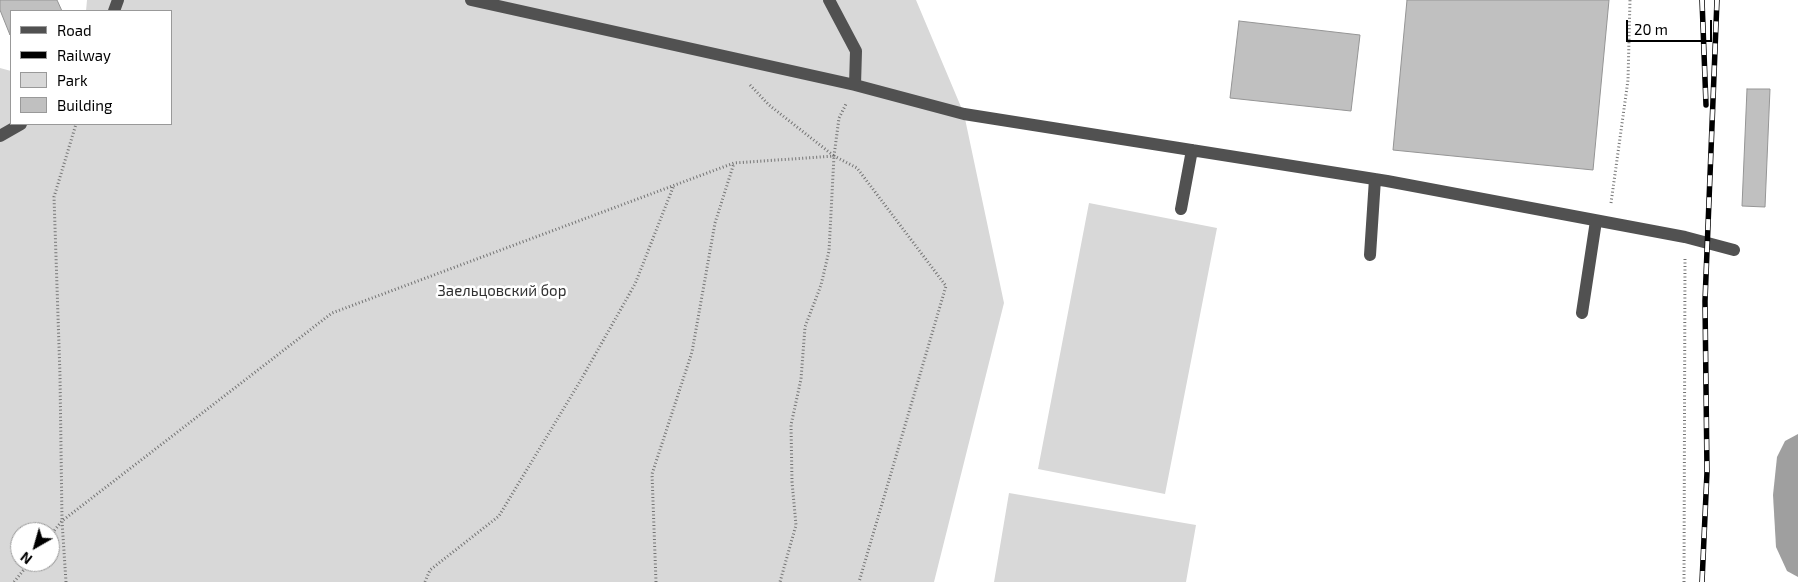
<!DOCTYPE html>
<meta charset="utf-8">
<style>
body{margin:0}
#map{position:relative;width:1798px;height:582px;overflow:hidden;background:#fff;font-family:"Exo 2",sans-serif}
canvas{display:block}
.legend{position:absolute;left:10px;top:10px;width:162px;height:115px;box-sizing:border-box;background:#fff;border:1px solid #999;margin:0;padding:6px 9px;list-style:none;font-size:15px;color:#000}
.legend li{display:flex;align-items:center;gap:10px;height:25px}
.legend b{width:25px;border:1px solid #999}
.north{position:absolute;left:10px;top:522px;width:50px;height:50px;box-sizing:border-box;background:#fff;border:1px solid #999;border-radius:50%;rotate:218deg;font-size:14px;font-weight:700;line-height:20px;text-align:center;color:#000}
.north::after{content:'';display:block;margin:auto;width:18px;height:22px;background:#000;clip-path:polygon(50% 0,100% 100%,50% 72%,0 100%)}
.scale{position:absolute;left:1626px;top:20px;width:86px;height:22px;box-sizing:border-box;border:2px solid #000;border-top:0;padding-left:6px;font-size:15px;line-height:18px;white-space:nowrap;color:#000;-webkit-text-stroke:4px #fff;paint-order:stroke}
</style>
<div id="map">
<canvas width="1798" height="582"></canvas>
<ul class="legend">
<li><b style="height:6px;background:#515151"></b>Road</li>
<li><b style="height:6px;background:#000"></b>Railway</li>
<li><b style="height:14px;background:#d8d8d8"></b>Park</li>
<li><b style="height:14px;background:#c0c0c0"></b>Building</li>
</ul>
<div class="north">N</div>
<div class="scale">20 m</div>
</div>
<script>
const context = document.querySelector('canvas').getContext('2d');
context.lineJoin = 'round';
function fillPath(path, color) { context.fillStyle = color; context.fill(path, 'evenodd'); }
const shape = rows => new Path2D(rows.map(r => 'M' + r).join(''));
function trace(path, color, width, dash) { context.strokeStyle = color; context.lineWidth = width; context.lineCap = dash ? 'butt' : 'round'; context.setLineDash(dash || []); context.stroke(path); }
function label(font, color, halo, rows, align = 'center') {
  context.font = font + ' "Exo 2",sans-serif'; context.lineWidth = 5; context.setLineDash([]); context.textBaseline = 'middle'; context.strokeStyle = halo; context.fillStyle = color; for (const [text, x, y, turn = 0] of rows) {
    context.save(); context.translate(x, y); context.rotate((+turn || 0) * Math.PI / 180); context.textAlign = isNaN(turn) ? turn : align; if (halo) context.strokeText(text, 0, 0); context.fillText(text, 0, 0); context.restore();
  }
}
const green = shape([
 [87,0,916,0,964,114,1004,303,934,582,0,582,0,68,11,71,11,124,171,124,171,11,86,11],
 [20,532,50,532,50,562,20,562],
 [1089,203,1217,228,1165,494,1038,469],
 [1009,493,1196,525,1186,582,994,582]
]);
const water = shape([
 [1798,434,1798,577,1787,571,1776,547,1773,495,1777,457,1785,441]
]);
const building = shape([
 [0,0,57,0,62,11,11,11,10,35,0,10,0,0],
 [1407,0,1609,0,1593,170,1393,150,1407,0],
 [1239,21,1360,35,1351,111,1230,98,1239,21],
 [1747,89,1770,89,1765,207,1742,206,1747,89]
]);
const path = shape([
 [750,85,769,105,834,156,829,251,821,285,805,327,801,379,791,425,792,482,796,525,780,582],
 [834,156,839,118,846,104],
 [1611,203,1628,80,1630,0],
 [50,536,62,521,332,313,734,163,834,156,857,168,946,286,859,582],
 [14,582,30,562],
 [66,582,62,521,60,376,54,197,76,124],
 [425,582,430,570,499,516,582,378,635,284,674,185],
 [656,582,652,474,692,352,715,223,734,163],
 [1684,582,1685,258]
]);
const minor = shape([
 [471,0,855,85,964,114,1387,181,1685,237,1734,250],
 [829,0,856,51,855,85],
 [114,11,118,0],
 [0,136,21,124],
 [1181,209,1192,150],
 [1370,255,1375,179],
 [1582,313,1596,221]
]);
const rail = shape([
 [1702,0,1706,105],
 [1702,582,1707,472,1705,301,1717,0]
]);
const parkNames = [
 ["Заельцовский бор",502,291]
];
fillPath(green, '#d8d8d8');
fillPath(water, '#9f9f9f');
fillPath(building, '#c0c0c0');
trace(building, '#959595', 1);
trace(path, '#737373', 3, [1, 2.5]);
trace(minor, '#515151', 12);
trace(rail, '#000', 5.5);
trace(rail, '#fff', 4, [11]);
label('15px', '#2f2f2f', '#fff', parkNames);
</script>
